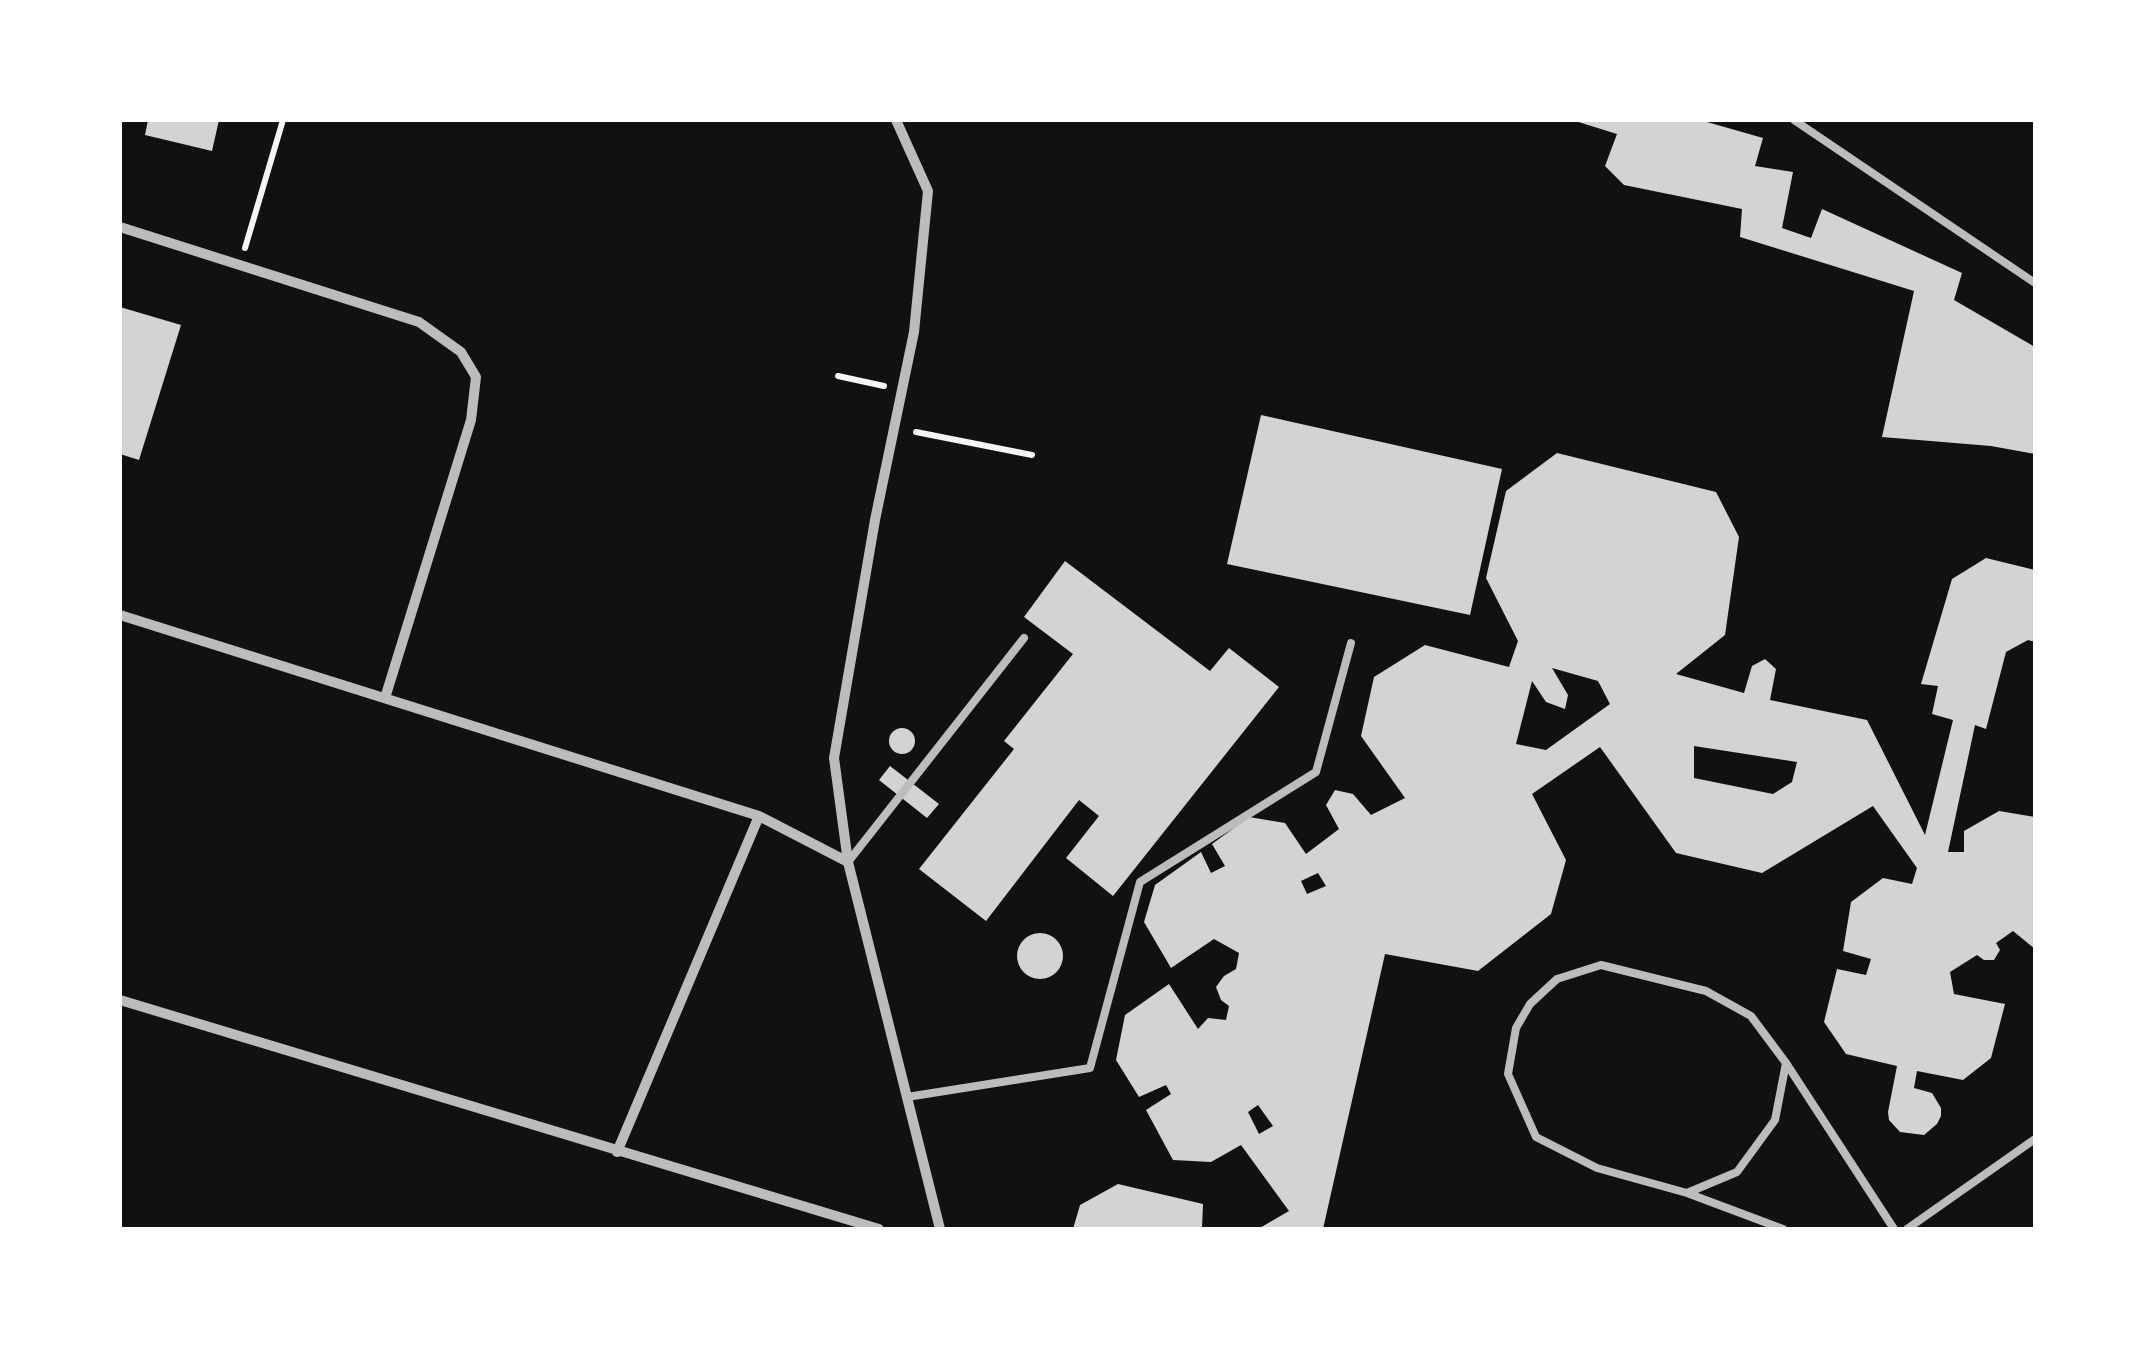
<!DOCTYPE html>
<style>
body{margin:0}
#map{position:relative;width:2155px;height:1349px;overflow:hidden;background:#111;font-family:"Noto Sans",sans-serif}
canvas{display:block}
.frame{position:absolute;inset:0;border:122px solid #fff;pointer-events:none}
</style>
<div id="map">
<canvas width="2155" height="1349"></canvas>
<div class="frame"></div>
</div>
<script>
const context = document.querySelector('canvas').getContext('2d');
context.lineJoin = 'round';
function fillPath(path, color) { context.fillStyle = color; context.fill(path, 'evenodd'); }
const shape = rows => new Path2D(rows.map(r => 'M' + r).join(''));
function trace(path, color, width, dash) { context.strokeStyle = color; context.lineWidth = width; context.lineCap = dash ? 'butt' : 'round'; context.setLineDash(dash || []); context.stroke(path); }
const building = shape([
 [148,120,219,120,212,151,145,135],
 [1572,120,1700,120,1763,138,1755,166,1793,172,1782,228,1811,238,1822,209,1962,273,1954,300,2035,347,2035,454,1991,446,1882,437,1914,291,1740,237,1742,209,1624,185,1605,166,1617,134],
 [120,307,181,325,139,460,120,454],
 [1261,415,1502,469,1470,615,1227,564],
 [1557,453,1716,492,1739,537,1725,635,1676,674,1744,693,1752,666,1765,659,1776,669,1770,700,1867,720,1925,835,1953,720,1932,714,1938,686,1921,684,1952,579,1986,558,2035,570,2035,642,2028,640,2006,652,1986,729,1975,725,1948,852,1964,852,1964,831,1999,811,2035,817,2035,949,2013,931,1996,943,2000,950,1994,960,1984,960,1977,955,1950,972,1954,994,2005,1004,1991,1058,1963,1080,1917,1071,1914,1088,1932,1093,1941,1108,1941,1116,1937,1124,1924,1135,1900,1132,1889,1120,1888,1112,1897,1066,1846,1054,1824,1022,1837,969,1866,975,1871,959,1843,951,1851,902,1883,878,1912,884,1917,868,1873,806,1762,873,1676,853,1600,747,1532,794,1566,860,1551,914,1478,971,1385,954,1323,1229,1258,1229,1289,1211,1241,1145,1211,1162,1173,1160,1146,1110,1171,1094,1166,1085,1139,1097,1116,1060,1125,1015,1169,984,1198,1029,1208,1018,1226,1020,1229,1006,1221,1000,1216,987,1224,976,1236,969,1239,953,1214,939,1171,968,1144,922,1155,885,1201,852,1211,873,1225,866,1212,844,1249,817,1285,823,1306,854,1339,829,1326,805,1335,790,1353,794,1371,815,1405,798,1361,736,1374,677,1425,645,1509,667,1518,641,1486,578,1506,491],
 [1552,668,1598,681,1610,704,1546,750,1516,744,1532,681,1546,702,1565,709,1568,695],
 [1694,746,1797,762,1792,782,1773,794,1694,778],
 [1318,873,1326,886,1307,894,1301,881],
 [1258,1105,1273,1126,1259,1134,1248,1112],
 [1065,561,1210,671,1229,648,1279,687,1113,896,1066,858,1099,816,1079,800,986,921,919,869,1014,749,1004,741,1073,654,1024,617],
 '889 741a13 13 0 1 1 26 0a13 13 0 1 1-26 0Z',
 [890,766,939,804,927,818,879,780],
 '1017 956a23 23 0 1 1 46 0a23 23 0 1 1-46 0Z',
 [1118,1184,1203,1204,1202,1229,1073,1229,1080,1205]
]);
const path = shape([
 [245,248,283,120],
 [838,376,884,386],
 [916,432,1032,455]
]);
const service = shape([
 [1794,120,2035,283],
 [848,862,1024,638],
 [1601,965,1706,991,1751,1016,1786,1063,1775,1120,1737,1172,1687,1193,1597,1168,1536,1137,1508,1074,1516,1028,1530,1004,1557,979,1601,965],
 [1786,1063,1894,1229],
 [907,1097,1090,1068,1140,882,1316,772,1351,643],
 [1687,1193,1783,1229],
 [1907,1229,2035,1139]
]);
const minor = shape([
 [896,120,928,191,914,332,875,520,834,758,848,862,940,1229],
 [120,227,419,322,461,352,476,377,471,420,385,698],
 [120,615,759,816,848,862],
 [120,1000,879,1229],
 [617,1152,759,816]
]);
fillPath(building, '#d3d3d3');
trace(path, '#f5f5f5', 6);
trace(service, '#bcbcbc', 8);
trace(minor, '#bcbcbc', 10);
</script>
